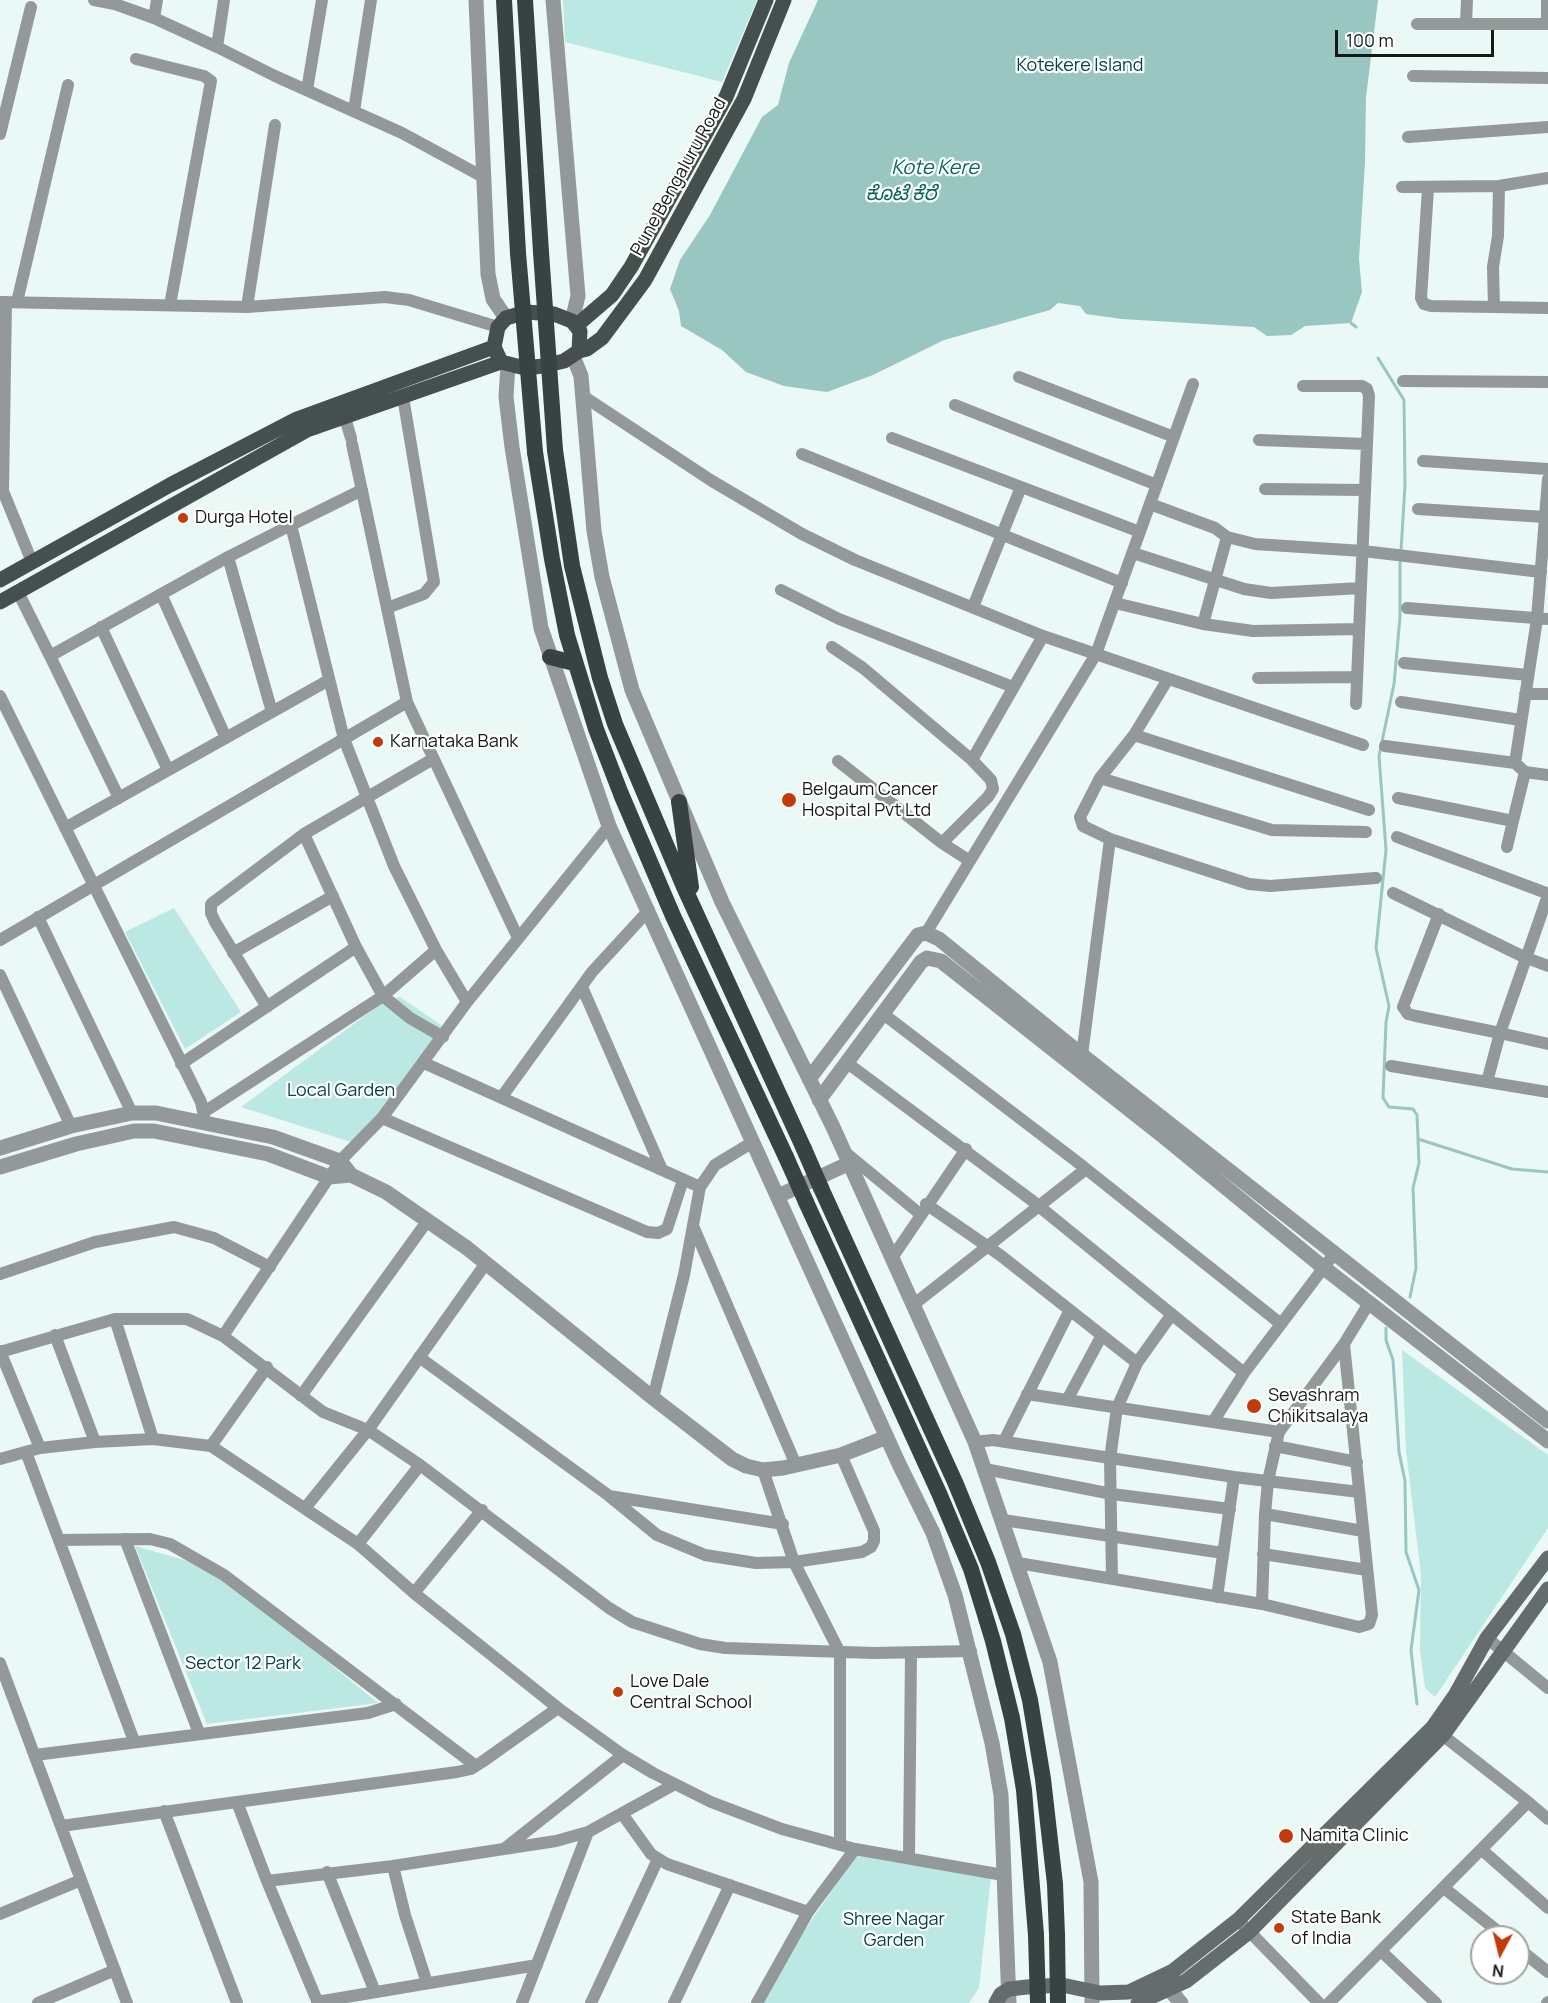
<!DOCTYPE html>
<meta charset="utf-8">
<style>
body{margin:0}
#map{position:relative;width:1548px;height:2003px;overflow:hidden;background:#eaf8f6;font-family:Manrope,sans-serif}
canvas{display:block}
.north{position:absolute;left:1470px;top:1925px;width:60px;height:60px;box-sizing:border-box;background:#fff;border:2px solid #a1a3a3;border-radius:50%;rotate:187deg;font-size:16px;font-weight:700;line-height:24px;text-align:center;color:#141918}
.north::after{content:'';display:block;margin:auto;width:21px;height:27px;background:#c33b08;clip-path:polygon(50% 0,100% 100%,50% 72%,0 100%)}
.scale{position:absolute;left:1335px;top:30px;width:159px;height:27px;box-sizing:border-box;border:3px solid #141918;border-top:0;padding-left:8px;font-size:18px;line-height:21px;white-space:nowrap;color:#141918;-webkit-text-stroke:4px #fff;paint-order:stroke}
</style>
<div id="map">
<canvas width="1548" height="2003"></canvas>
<div class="north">N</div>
<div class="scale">100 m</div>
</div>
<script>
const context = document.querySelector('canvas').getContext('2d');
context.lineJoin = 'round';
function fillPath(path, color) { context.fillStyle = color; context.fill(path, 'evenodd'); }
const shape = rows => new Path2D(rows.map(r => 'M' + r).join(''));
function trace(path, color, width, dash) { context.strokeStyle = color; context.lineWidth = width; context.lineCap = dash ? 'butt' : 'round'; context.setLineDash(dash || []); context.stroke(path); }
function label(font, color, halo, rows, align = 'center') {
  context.font = font + ' Manrope,"Noto Sans Kannada",sans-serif'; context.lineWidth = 4.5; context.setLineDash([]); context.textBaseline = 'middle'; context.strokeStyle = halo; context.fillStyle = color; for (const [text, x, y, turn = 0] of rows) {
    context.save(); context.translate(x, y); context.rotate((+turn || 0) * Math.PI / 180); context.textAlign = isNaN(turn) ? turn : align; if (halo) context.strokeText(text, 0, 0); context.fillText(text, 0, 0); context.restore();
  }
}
const green = shape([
 [563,0,757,0,722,82,565,42],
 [174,908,241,1012,185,1049,125,932],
 [400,997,444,1027,357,1144,241,1107,385,1001],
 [1402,1350,1548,1455,1548,1528,1435,1697,1425,1688,1420,1650,1421,1575,1406,1451],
 [135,1546,213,1568,378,1703,207,1724],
 [861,1848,991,1876,979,1988,969,2003,755,2003]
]);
const water = shape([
 [818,0,1378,0,1366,97,1365,162,1359,259,1362,292,1351,323,1305,326,1291,335,1267,336,1254,327,1122,319,1086,314,1080,306,1058,303,1050,310,944,340,873,375,827,392,784,386,746,372,722,350,681,326,679,311,670,289,680,260,710,215,762,117,778,105,789,63]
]);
const stream = shape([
 [1351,323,1356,327],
 [1378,358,1404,400,1405,485,1401,551],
 [1400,559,1400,617,1394,684,1379,756,1386,850,1376,948,1389,1006,1386,1022,1383,1098,1389,1107,1413,1109,1417,1115,1419,1163,1413,1188,1416,1268,1410,1297],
 [1418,1139,1512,1169,1548,1172],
 [1386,1328,1386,1340,1393,1360,1399,1452,1405,1481,1406,1552,1419,1590,1411,1650,1417,1704]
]);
const minor = shape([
 [94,0,115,4,154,18,217,47,275,76,402,133,485,178],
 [154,18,157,0],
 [1466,23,1467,0],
 [1547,23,1547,0],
 [1417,24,1548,24],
 [217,47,224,0],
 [136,59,204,76,211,81,170,305],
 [1413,76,1548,78],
 [307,90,322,0],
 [354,111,371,0],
 [0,134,31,7],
 [1408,137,1548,127],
 [1499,186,1498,236,1493,267,1494,307,1548,308],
 [1402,187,1499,186,1548,178],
 [1428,188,1421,298,1424,304,1431,306,1494,307],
 [0,302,247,307,385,297,409,300,498,327],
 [6,302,3,491,32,562],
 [17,302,68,85],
 [247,307,275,125],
 [1019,377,1174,437],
 [1403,381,1548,382],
 [1303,386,1362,386,1367,389,1369,396,1356,704],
 [583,396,712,481,802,534,855,560,1043,636,1363,745],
 [955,405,1157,485],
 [343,411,351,438],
 [892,438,1140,532],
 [1259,440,1367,444],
 [802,454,1122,583],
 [1423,461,1548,469],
 [1265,489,1365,490],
 [362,490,291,525,344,739,394,866,436,950,467,1002],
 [1150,504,1215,528,1227,537,1255,544,1363,551,1541,572],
 [1418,509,1545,517],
 [291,525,228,557,272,712,329,680],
 [1133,553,1244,589,1271,593,1361,588],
 [781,590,839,619,1013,687],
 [18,592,50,656,228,557],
 [161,594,226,738],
 [1115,603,1203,624,1253,631,1359,629],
 [973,607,1021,487],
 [387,608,424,594,434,582,403,397],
 [1407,608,1548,619],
 [1203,624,1227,537],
 [101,627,168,770],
 [832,647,863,668,972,760,991,780,993,789,988,797,942,843],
 [50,656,119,798],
 [1404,663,1528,675],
 [1258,678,1357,677],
 [1168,679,1134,735,1100,778,1080,817,1083,826,1110,839,1249,884,1270,886,1376,878],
 [1525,694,1548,694],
 [0,696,201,1102,205,1121],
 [407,702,518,938],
 [1401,702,1521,720],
 [1134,735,1369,810],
 [1385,746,1515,763,1525,772,1548,775],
 [972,760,1043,636],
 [838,761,942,843,970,861],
 [1515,763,1537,619,1548,479],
 [1100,778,1272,830,1366,832],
 [1398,798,1513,821,1507,847],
 [1513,821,1525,772],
 [65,828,272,712],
 [304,834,356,947,383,996,436,950],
 [1397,837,1546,893],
 [1393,893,1524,957,1548,966],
 [1439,914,1403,1007,1408,1014,1416,1016,1500,1033,1546,901],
 [38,917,132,1113],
 [926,933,1096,654,1193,384],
 [0,940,407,702,352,444],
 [233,953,333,896],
 [0,975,71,1126],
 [582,987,662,1170],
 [267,1007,215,922,211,913,211,904,304,834,433,759],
 [882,1013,1076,1161,1281,1324],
 [1082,1055,1110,839],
 [846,1062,1030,1199,1244,1373,1334,1254],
 [424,1063,700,1187],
 [181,1064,356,947],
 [1391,1066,1548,1092],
 [1487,1082,1500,1033,1548,1044],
 [501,1098,592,972,649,910],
 [204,1112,383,996,410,1018,443,1037],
 [382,1118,647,1232,658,1233,667,1229,683,1180],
 [845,1152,920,1214],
 [926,1204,1000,1255,1137,1363,1117,1408,1110,1459,1112,1579],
 [694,1228,796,1465],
 [892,1258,966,1149],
 [0,1274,95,1242,174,1227,214,1238,270,1267],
 [913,1305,1086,1169],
 [115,1319,153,1439],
 [55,1335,95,1442],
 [223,1336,340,1161,382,1118,467,1002,609,826],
 [0,1351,40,1448],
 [0,1352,115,1319,187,1319,223,1336,323,1412,368,1430,420,1465,609,1608,632,1622,700,1644,725,1648,874,1653,971,1651],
 [419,1357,608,1495,657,1535,705,1555,756,1563,794,1562,862,1552,871,1547,874,1541,874,1531,841,1455],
 [1137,1363,1172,1314],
 [1027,1394,1279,1432],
 [301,1396,428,1220],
 [653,1398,684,1275,700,1187,715,1165,753,1142],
 [1067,1400,1102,1335],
 [1213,1422,1244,1373],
 [1004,1441,1070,1310],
 [975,1442,993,1440,1234,1477,1359,1492],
 [211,1446,267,1367],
 [1275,1446,1357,1462],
 [26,1452,134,1741],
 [0,1459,40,1448,95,1442,153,1439,211,1446,358,1544,414,1593,558,1708,623,1755,653,1773,711,1802,782,1829,855,1849,1003,1875],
 [985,1469,1112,1494,1230,1509],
 [763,1470,794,1562,840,1653,840,1845],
 [609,1496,783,1524],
 [306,1507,368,1430,486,1263],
 [1265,1514,1363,1531],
 [1003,1520,1223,1553],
 [125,1539,199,1733],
 [59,1540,150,1539,170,1544,224,1575,476,1766],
 [358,1544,420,1465],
 [1263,1554,1367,1570],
 [1018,1563,1262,1604,1359,1627,1369,1624,1372,1615,1344,1344],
 [414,1593,482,1510],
 [1217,1597,1234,1477],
 [1262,1604,1265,1514,1268,1481,1279,1432,1344,1344,1369,1303],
 [1487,1638,1548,1688],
 [0,1663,127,2003],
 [35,1755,368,1713,396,1704],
 [237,1802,267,1881,393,1866,556,1841,588,1832,675,1784],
 [1528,1802,1548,1819],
 [164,1811,237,2003],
 [623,1815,651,1854,667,1864,808,1912,757,2003],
 [61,1826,457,1772,471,1769,482,1762,558,1708],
 [504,1849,623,1755],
 [1482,1850,1548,1908],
 [909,1857,911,1653],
 [393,1866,405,1915,427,1983],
 [327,1872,375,1992],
 [267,1881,318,2003],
 [1444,1888,1505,1937],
 [808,1912,855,1849],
 [0,1914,81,1880],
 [1243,1925,1319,2003],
 [1518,1948,1548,1972],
 [1382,1952,1436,2003],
 [317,2002,537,1965],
 [38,2003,115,1970],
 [522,2003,588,1832],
 [591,2003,658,1859],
 [674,2003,730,1885],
 [1329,2003,1528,1802,1436,1730],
 [1547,2003,1548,2002]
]);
const tertiary = shape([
 [476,0,488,274,493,299,506,318],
 [553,0,577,284,578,296,572,321],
 [573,356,581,376,594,531,602,577,632,690,722,902,833,1127,975,1442,1050,1662,1091,1882,1092,2003],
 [508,365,506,397,512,447,541,628,609,826,899,1464,933,1533,955,1595,992,1743,1001,1795,1009,2003],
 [809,1079,918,935,926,933,939,939,1082,1055,1548,1421],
 [819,1100,921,962,927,958,941,961,1163,1136,1324,1268,1548,1441],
 [0,1148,71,1126,132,1113,156,1113,273,1137,340,1161,351,1175],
 [0,1167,76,1144,134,1131,154,1131,268,1154,329,1177,351,1175,386,1192,467,1248,653,1398,732,1459,746,1466,763,1470,783,1468,841,1455,887,1437],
 [778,1196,850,1163],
 [1170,1990,1181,2003]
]);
const secondary = shape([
 [996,2003,1001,1994,1009,1989,1027,1987,1062,1985,1100,1993,1129,1992,1173,1971,1238,1920,1433,1727,1456,1694,1487,1638,1548,1558],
 [1138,2003,1186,1981,1249,1932,1443,1735,1548,1589]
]);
const primary = shape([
 [526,312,554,314,572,321,580,331,579,351,564,361,543,366,525,368,501,362,494,347,498,327,506,318,526,312],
 [577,325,612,295,631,267,726,97,766,0],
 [579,351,587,349,602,338,645,280,744,99,784,0],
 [0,580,170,485,297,419,494,347],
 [0,602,307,430,501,362]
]);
const trunk = shape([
 [504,0,518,253],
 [525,0,541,252],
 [555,450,572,566,600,678,615,724,684,887,804,1149],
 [535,452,552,559,567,635,596,729,621,794,673,916,786,1157],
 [550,657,574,663],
 [679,802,691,887],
 [821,1188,955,1482,988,1562,1013,1634,1030,1700,1043,1779,1055,1884,1057,1935],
 [806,1202,939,1493,971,1569,993,1641,1012,1718,1024,1790,1036,1935]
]);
const trunkBridge = shape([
 [541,252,555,450],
 [518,253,535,452],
 [804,1149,821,1188],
 [786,1157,806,1202],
 [1036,1935,1038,2003],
 [1057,1935,1058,2003]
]);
const markers = [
 [183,518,6,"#c33b08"],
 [378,742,6,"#c33b08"],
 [789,800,8,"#c33b08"],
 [1254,1406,8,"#c33b08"],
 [618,1692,6,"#c33b08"],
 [1286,1836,8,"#c33b08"],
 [1279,1928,6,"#c33b08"]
];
const parkNames = [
 ["Kotekere Island",1080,66],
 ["Local Garden",341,1091],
 ["Sector 12 Park",243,1664],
 ["Shree Nagar",894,1920],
 ["Garden",894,1941]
];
const streetNames = [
 ["Pune Bengaluru Road",679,177,-61]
];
const poiNames = [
 ["Durga Hotel",195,518],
 ["Karnataka Bank",390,742],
 ["Belgaum Cancer",802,790],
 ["Hospital Pvt Ltd",802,811],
 ["Sevashram",1268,1396],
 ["Chikitsalaya",1268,1417],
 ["Love Dale",630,1682],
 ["Central School",630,1703],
 ["Namita Clinic",1300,1836],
 ["State Bank",1291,1918],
 ["of India",1291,1939]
];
const waterNames = [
 ["Kote Kere",935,168],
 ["ಕೊಟೆ ಕೆರೆ",901,194]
];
fillPath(green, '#bbe8e3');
fillPath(water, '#99c6c0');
trace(stream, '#99c6c0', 3);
trace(minor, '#939898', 12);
trace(tertiary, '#939898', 15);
trace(secondary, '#656d6c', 15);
trace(primary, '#454f4d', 15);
trace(trunk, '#384240', 16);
trace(trunkBridge, '#384240', 16);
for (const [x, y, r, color] of markers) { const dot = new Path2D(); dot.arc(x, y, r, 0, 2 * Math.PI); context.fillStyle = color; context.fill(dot); trace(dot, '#fff', 2); }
label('18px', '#004540', '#fff', parkNames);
label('18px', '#141918', '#fff', streetNames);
label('18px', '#141918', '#fff', poiNames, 'left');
label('italic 20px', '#06655e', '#fff', waterNames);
</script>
